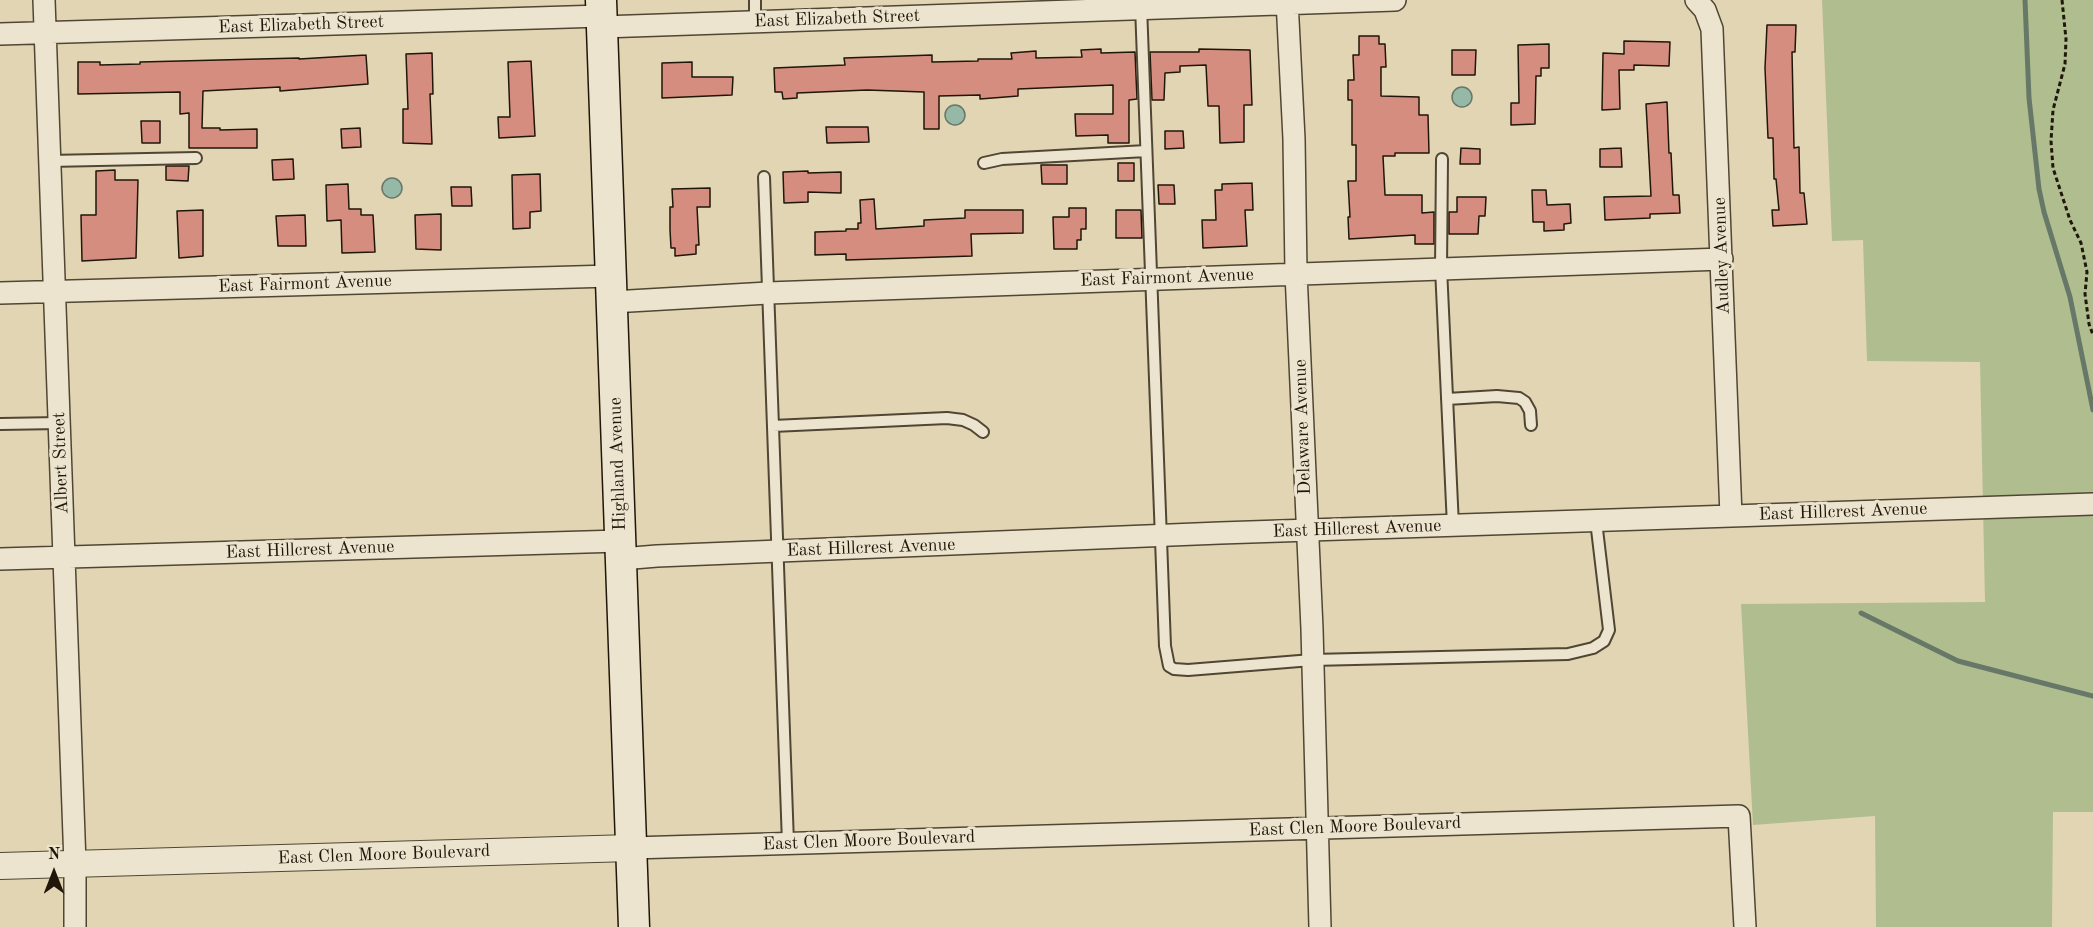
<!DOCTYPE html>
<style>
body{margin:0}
#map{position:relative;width:2093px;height:927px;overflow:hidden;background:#e2d5b3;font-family:"Old Standard TT",serif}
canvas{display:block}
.north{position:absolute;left:24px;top:843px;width:60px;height:60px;-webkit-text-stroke:4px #ece4ce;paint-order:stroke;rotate:0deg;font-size:16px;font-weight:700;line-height:24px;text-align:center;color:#20160a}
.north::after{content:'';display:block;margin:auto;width:21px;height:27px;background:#20160a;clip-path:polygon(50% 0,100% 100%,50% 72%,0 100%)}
</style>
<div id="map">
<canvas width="2093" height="927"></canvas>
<div class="north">N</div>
</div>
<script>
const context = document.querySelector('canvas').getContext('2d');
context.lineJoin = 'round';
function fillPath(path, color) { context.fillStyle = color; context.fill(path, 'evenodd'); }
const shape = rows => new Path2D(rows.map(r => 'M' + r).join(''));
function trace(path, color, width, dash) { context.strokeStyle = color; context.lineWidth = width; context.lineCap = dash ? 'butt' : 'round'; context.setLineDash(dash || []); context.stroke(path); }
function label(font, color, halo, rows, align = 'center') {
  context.font = font + ' "Old Standard TT",serif'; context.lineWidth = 6; context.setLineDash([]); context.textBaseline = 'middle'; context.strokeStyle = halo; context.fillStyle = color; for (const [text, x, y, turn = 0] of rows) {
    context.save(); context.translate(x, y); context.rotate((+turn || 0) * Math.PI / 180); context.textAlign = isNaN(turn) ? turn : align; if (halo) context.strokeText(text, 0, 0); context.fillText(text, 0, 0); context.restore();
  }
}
const green = shape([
 [1822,0,2093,0,2093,812,2053,812,2052,927,1876,927,1875,816,1753,825,1741,604,1985,602,1980,362,1867,361,1863,240,1832,241]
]);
const water = shape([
 '1452 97a10 10 0 1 1 20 0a10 10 0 1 1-20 0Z',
 '945 115a10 10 0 1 1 20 0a10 10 0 1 1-20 0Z',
 '382 188a10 10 0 1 1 20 0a10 10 0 1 1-20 0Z'
]);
const stream = shape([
 [2025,0,2029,98,2039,189,2044,212,2070,297,2093,410],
 [1861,613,1958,661,2093,696]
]);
const building = shape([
 [1767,25,1796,25,1795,52,1792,52,1794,148,1799,147,1800,193,1804,193,1807,224,1773,226,1772,210,1779,210,1776,179,1774,179,1773,138,1768,138,1765,68,1767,25],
 [1359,36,1379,36,1379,44,1385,44,1386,67,1381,67,1381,96,1419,97,1419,115,1428,115,1429,153,1395,153,1395,156,1383,156,1385,195,1422,195,1422,213,1434,212,1434,244,1415,244,1415,235,1349,239,1348,217,1350,217,1348,181,1356,181,1356,145,1352,145,1352,100,1348,100,1348,80,1354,80,1353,55,1359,55,1359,36],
 [1624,41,1670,42,1669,66,1634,65,1634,70,1619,70,1620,109,1602,110,1603,53,1624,54,1624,41],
 [1549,44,1549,68,1541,68,1541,76,1536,76,1535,124,1511,125,1511,103,1519,103,1518,45,1549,44],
 [1101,49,1101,53,1135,52,1137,99,1129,100,1129,143,1108,143,1108,135,1076,136,1075,114,1113,114,1113,85,1018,89,1018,96,980,99,980,95,939,96,939,129,924,129,924,92,867,90,797,93,797,98,783,99,782,92,775,92,774,68,845,65,844,58,932,55,932,62,978,61,978,59,1012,59,1011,53,1036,51,1036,58,1082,57,1081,50,1101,49],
 [1199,49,1250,50,1252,105,1244,105,1244,142,1220,143,1219,106,1208,106,1206,65,1180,66,1180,72,1165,73,1164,100,1152,100,1150,52,1199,52,1199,49],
 [1452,50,1476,50,1475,75,1452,75,1452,50],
 [432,53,433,94,430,94,432,144,403,143,403,109,408,109,406,54,432,53],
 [366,55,368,84,280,91,280,87,203,91,202,128,220,128,220,130,257,129,257,148,189,148,189,113,180,114,180,92,78,94,78,62,100,62,100,65,140,64,140,62,299,58,299,59,366,55],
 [531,61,535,136,499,138,498,117,510,117,508,62,531,61],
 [692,62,692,77,733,77,732,95,662,98,662,63,692,62],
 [1667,102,1669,153,1671,153,1673,195,1679,195,1680,213,1650,214,1650,218,1605,220,1604,197,1651,196,1646,104,1667,102],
 [141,121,160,121,160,143,142,143,141,121],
 [826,127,868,127,869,142,827,143,826,127],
 [360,128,361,147,342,148,341,129,360,128],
 [1165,131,1183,131,1184,148,1165,149,1165,131],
 [1461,148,1480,149,1480,164,1460,164,1461,148],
 [1621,148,1622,167,1600,167,1600,149,1621,148],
 [293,159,294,179,273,180,272,160,293,159],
 [1118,163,1134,163,1134,181,1118,181,1118,163],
 [1041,165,1067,165,1067,184,1042,184,1041,165],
 [166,166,189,166,188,181,166,180,166,166],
 [115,170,115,180,138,180,136,258,82,261,81,215,96,215,96,171,115,170],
 [808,171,808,173,841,172,841,193,808,192,808,202,784,203,783,172,808,171],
 [540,174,541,211,530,212,530,228,513,229,512,175,540,174],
 [1252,183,1253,210,1245,210,1247,246,1203,248,1202,220,1216,220,1215,190,1222,190,1222,184,1252,183],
 [348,184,349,209,361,209,361,215,373,215,375,252,342,253,341,220,327,221,326,185,348,184],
 [1158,185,1174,185,1175,204,1159,204,1158,185],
 [451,187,471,187,472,206,452,206,451,187],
 [710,188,710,207,697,207,699,245,696,245,696,254,675,256,675,248,671,248,670,230,670,207,673,207,672,189,710,188],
 [1532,190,1546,190,1547,205,1570,204,1571,223,1564,224,1564,230,1544,231,1544,222,1533,222,1532,190],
 [1457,197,1486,197,1485,216,1479,216,1478,234,1449,234,1449,212,1457,212,1457,197],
 [874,199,876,229,924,226,924,220,965,218,965,210,1023,210,1023,233,971,234,972,256,846,260,846,254,815,255,815,232,846,231,846,229,858,229,858,223,861,223,860,200,874,199],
 [1069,208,1086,208,1086,229,1081,229,1081,240,1077,240,1077,249,1054,249,1053,217,1069,217,1069,208],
 [203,210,203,256,179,258,177,211,203,210],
 [1116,210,1141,210,1142,238,1116,238,1116,210],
 [441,214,441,250,416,249,415,215,441,214],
 [305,215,306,246,278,246,276,216,305,215]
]);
const path = shape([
 [2062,0,2066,39,2065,64,2053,110,2051,141,2053,168,2070,220,2081,243,2087,272,2085,294,2089,324,2093,335]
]);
const service = shape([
 [755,0,755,22],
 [1141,6,1165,646,1169,666,1174,669,1188,670,1312,660,1568,654,1593,648,1604,641,1609,630,1596,521],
 [1442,159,1441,268,1453,526],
 [49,161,196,158],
 [984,163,1002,159,1146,151],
 [764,177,788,843],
 [1447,399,1497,396,1519,398,1525,402,1530,411,1531,425],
 [0,424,60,423],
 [773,426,947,418,963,420,974,425,983,432]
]);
const minor = shape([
 [44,0,75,864,75,927],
 [1287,0,1294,139,1296,273,1312,629,1320,927],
 [1696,0,1705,10,1712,29,1731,516],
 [602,27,1395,0],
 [0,34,602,16],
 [0,293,611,276],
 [612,302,768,293,1722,259],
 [0,559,620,541],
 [621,559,657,556,1220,533,2093,504],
 [631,848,1739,816,1745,927]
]);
const tertiary = shape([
 [0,866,631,848]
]);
const secondary = shape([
 [601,0,634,927]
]);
const streetNames = [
 ["East Elizabeth Street",837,19,-2],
 ["East Elizabeth Street",301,25,-2],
 ["Audley Avenue",1722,256,-92],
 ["East Fairmont Avenue",1167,278,-2],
 ["East Fairmont Avenue",305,284,-2],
 ["Delaware Avenue",1303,427,-92],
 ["Albert Street",61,463,-92],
 ["Highland Avenue",618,464,-92],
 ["East Hillcrest Avenue",1843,512,-2],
 ["East Hillcrest Avenue",1357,529,-2],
 ["East Hillcrest Avenue",871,548,-2],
 ["East Hillcrest Avenue",310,550,-2],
 ["East Clen Moore Boulevard",1355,827,-2],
 ["East Clen Moore Boulevard",869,841,-2],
 ["East Clen Moore Boulevard",384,855,-2]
];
fillPath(green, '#b0be8f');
fillPath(water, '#96b9a7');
trace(water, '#677868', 1.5);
trace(stream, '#677868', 5);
fillPath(building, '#d48d7e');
trace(building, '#20160a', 1.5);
trace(service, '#504634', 14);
trace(minor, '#504634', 24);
trace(tertiary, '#504634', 28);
trace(secondary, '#20160a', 33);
trace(path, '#20160a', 3, [4.5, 3]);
trace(service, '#ece4ce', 10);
trace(minor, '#ece4ce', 21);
trace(tertiary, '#ece4ce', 26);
trace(secondary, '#ece4ce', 30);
label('18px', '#20160a', '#ece4ce', streetNames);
</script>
